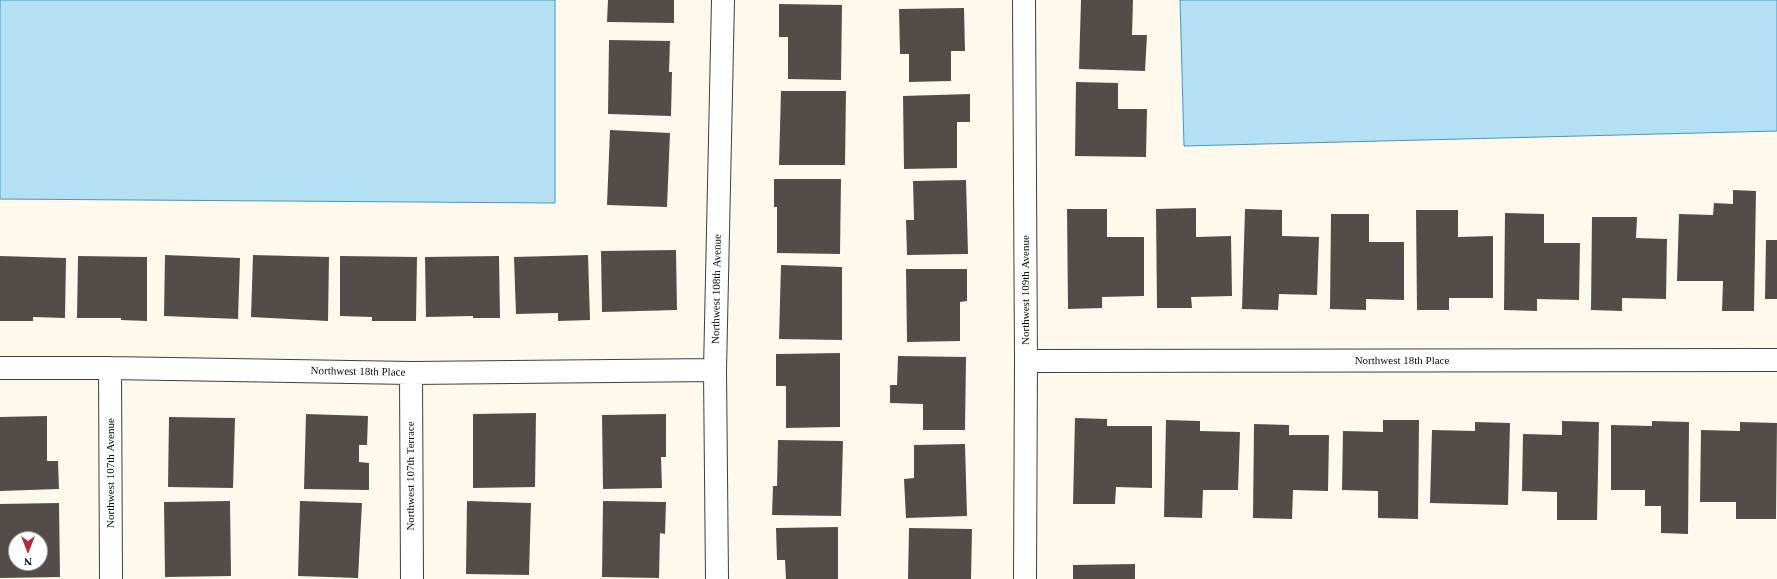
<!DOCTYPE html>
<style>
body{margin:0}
#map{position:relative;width:1777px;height:579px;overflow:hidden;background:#fef9ec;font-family:Georgia,serif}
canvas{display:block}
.north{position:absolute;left:8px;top:531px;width:40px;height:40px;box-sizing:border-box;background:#fff;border:1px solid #9e9e9e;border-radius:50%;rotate:180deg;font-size:11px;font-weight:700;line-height:16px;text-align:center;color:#0c0c0c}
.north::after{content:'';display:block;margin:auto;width:14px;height:18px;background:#b52b3d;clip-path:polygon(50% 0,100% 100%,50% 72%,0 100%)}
</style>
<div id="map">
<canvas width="1777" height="579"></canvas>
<div class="north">N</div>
</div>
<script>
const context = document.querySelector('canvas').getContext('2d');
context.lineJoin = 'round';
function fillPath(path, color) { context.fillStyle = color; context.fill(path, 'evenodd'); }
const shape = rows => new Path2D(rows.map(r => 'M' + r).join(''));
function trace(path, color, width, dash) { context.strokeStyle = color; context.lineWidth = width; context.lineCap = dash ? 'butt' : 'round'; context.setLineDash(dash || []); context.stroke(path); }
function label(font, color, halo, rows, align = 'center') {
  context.font = font + ' Georgia,serif'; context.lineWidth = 4; context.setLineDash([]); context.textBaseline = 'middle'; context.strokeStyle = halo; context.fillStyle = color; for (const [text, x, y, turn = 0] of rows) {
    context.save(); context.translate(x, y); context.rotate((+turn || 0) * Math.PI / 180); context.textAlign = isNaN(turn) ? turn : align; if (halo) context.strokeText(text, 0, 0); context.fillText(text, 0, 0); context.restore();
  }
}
const water = shape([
 [0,0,555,0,555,203,0,199,0,0],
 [1180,0,1777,0,1777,131,1184,146,1180,0]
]);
const building = shape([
 [608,0,674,0,674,23,607,22],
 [1081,0,1133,0,1132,35,1147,35,1145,71,1079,69],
 [779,4,842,5,841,80,788,79,788,37,779,37],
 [964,8,965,51,951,51,951,81,909,82,909,54,900,54,899,9],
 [609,40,670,41,669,72,672,72,671,116,608,114],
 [1076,82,1118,83,1118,109,1147,109,1146,157,1075,156],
 [781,91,846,91,845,165,779,165],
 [970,94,970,122,957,122,957,168,904,169,903,96],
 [610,130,670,133,667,207,607,205],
 [774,179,841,179,840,254,777,253,777,207,774,207],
 [966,180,968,254,907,255,906,220,914,220,913,181],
 [1733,190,1756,191,1754,311,1722,311,1723,281,1677,281,1679,214,1713,215,1714,203,1733,204],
 [1196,208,1196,237,1231,236,1232,296,1191,297,1192,308,1157,308,1156,209],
 [1067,209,1107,209,1107,237,1144,237,1144,296,1102,297,1102,308,1068,309],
 [1245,209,1282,210,1282,236,1319,237,1317,295,1279,294,1278,310,1242,309],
 [1416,210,1458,210,1458,237,1493,236,1493,298,1449,298,1449,310,1417,310],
 [1505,213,1544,214,1544,243,1580,243,1579,300,1537,299,1537,311,1504,310],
 [1331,214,1369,214,1369,242,1404,242,1404,300,1366,299,1366,310,1330,309],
 [1592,217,1637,217,1636,238,1667,239,1666,299,1622,298,1622,311,1591,310],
 [1766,240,1777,240,1777,299,1765,299],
 [676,250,677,310,602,312,601,251],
 [165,255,240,258,238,319,164,316],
 [253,255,329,257,328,321,251,317],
 [588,255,590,320,558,321,558,313,516,314,514,257],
 [0,256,66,258,65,318,33,317,33,321,0,321],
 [78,256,147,257,147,321,121,320,121,318,77,318],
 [340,256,417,257,416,321,372,321,372,317,340,316],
 [499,256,500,318,473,318,473,316,426,317,425,257],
 [781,265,842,267,842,340,779,339],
 [906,269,967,269,967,301,960,302,960,341,907,342],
 [840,353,840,427,786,428,786,386,776,386,776,354],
 [898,356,966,357,965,430,923,430,923,404,890,403,890,385,897,385],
 [536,413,535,487,473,488,473,414],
 [306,414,368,416,367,445,359,445,359,462,369,463,369,490,304,489],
 [666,414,666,457,661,457,662,488,603,489,602,415],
 [47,416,47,461,58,461,59,489,0,491,0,417],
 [169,417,235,418,233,488,168,487],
 [1075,418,1107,419,1107,426,1152,426,1152,488,1116,487,1115,504,1073,504],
 [1166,420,1200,421,1200,431,1240,432,1238,490,1203,490,1202,518,1164,517],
 [1383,420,1419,420,1418,519,1378,518,1378,491,1342,490,1343,431,1383,432],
 [1562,421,1599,422,1597,520,1557,520,1557,492,1522,491,1523,434,1562,435],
 [1652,421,1689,422,1688,534,1661,533,1661,506,1645,506,1645,490,1611,490,1611,425,1652,426],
 [1475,422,1510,423,1508,505,1430,503,1432,430,1475,431],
 [1740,422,1777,423,1776,519,1736,519,1736,502,1700,502,1701,430,1740,431],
 [1254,424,1289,425,1289,435,1329,435,1328,491,1293,490,1292,519,1253,518],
 [778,440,843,441,841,516,772,515,773,486,777,486],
 [965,444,967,516,906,518,904,479,914,478,914,445],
 [230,501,231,576,165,577,164,502],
 [300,501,362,503,358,578,298,576],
 [467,501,531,503,529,575,466,574],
 [603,501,666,502,665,534,660,533,659,578,602,577],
 [59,503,60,577,0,578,0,504],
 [16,539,40,539,40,563,16,563],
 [838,527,838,579,786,579,785,560,777,560,776,528],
 [909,528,972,529,971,579,908,579],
 [1135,564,1135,579,1073,579,1073,565]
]);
const street = shape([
 [1024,0,1026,361,1025,579],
 [1026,361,1777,360],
 [0,368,110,368,411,373,715,370],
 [110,368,111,579],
 [411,373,412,579],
 [717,579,715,370,723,0]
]);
const streetNames = [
 ["Northwest 108th Avenue",717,289,-89],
 ["Northwest 109th Avenue",1026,290,-90],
 ["Northwest 18th Place",1402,361],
 ["Northwest 18th Place",358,372,1],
 ["Northwest 107th Avenue",111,473,-90],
 ["Northwest 107th Terrace",411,476,-90]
];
fillPath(water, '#b3e0f3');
trace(water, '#3d9bc7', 1);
fillPath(building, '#544c49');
trace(street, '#3f3f3f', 24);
trace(street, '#fff', 22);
label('11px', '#0c0c0c', '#fff', streetNames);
</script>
